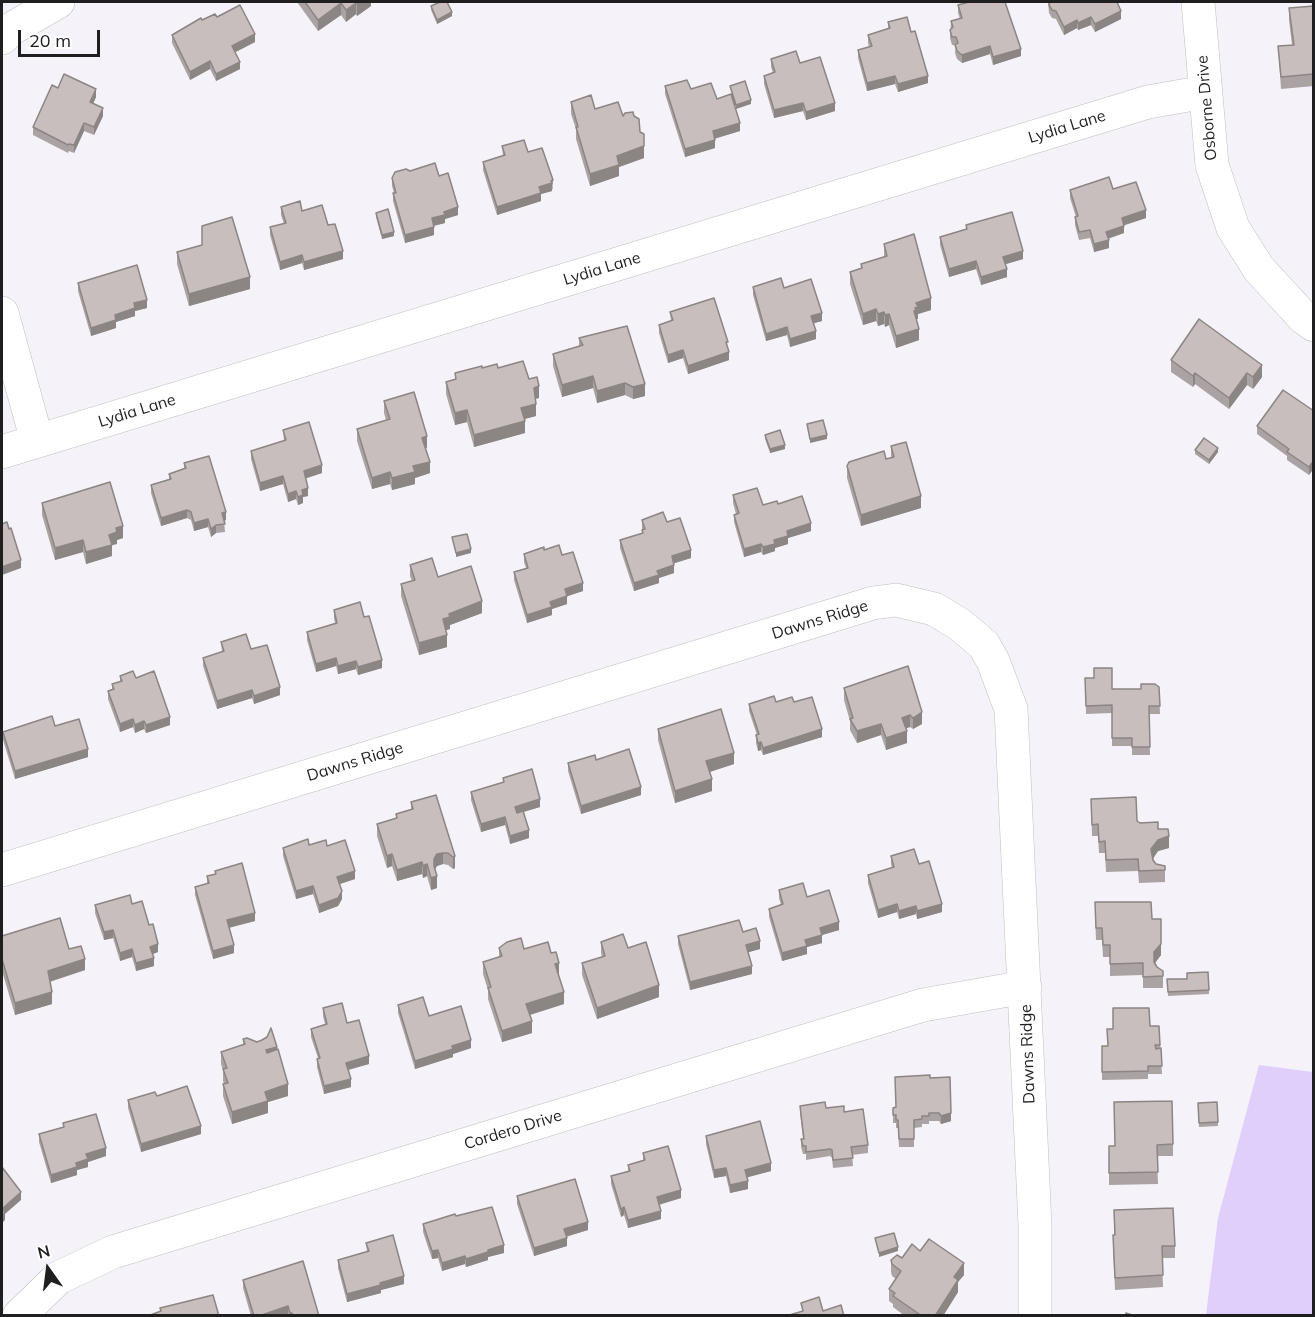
<!DOCTYPE html>
<style>
body{margin:0}
#map{position:relative;width:1315px;height:1317px;overflow:hidden;background:#f5f2f9;font-family:Mulish,sans-serif}
canvas{display:block}
.frame{position:absolute;inset:0;border:3px solid #1f1e21;pointer-events:none}
.north{position:absolute;left:18px;top:1239px;width:60px;height:60px;-webkit-text-stroke:4px #fff;paint-order:stroke;rotate:346deg;font-size:16px;font-weight:700;line-height:24px;text-align:center;color:#1f1e21}
.north::after{content:'';display:block;margin:auto;width:21px;height:27px;background:#1f1e21;clip-path:polygon(50% 0,100% 100%,50% 72%,0 100%)}
.scale{position:absolute;left:18px;top:30px;width:82px;height:27px;box-sizing:border-box;border:3px solid #1f1e21;border-top:0;padding-left:8px;font-size:18px;line-height:21px;white-space:nowrap;color:#1f1e21;-webkit-text-stroke:4px #fff;paint-order:stroke}
</style>
<div id="map">
<canvas width="1315" height="1317"></canvas>
<div class="frame"></div>
<div class="north">N</div>
<div class="scale">20 m</div>
</div>
<script>
const context = document.querySelector('canvas').getContext('2d');
context.lineJoin = 'round';
function fillPath(path, color) { context.fillStyle = color; context.fill(path, 'evenodd'); }
const shape = rows => new Path2D(rows.map(r => 'M' + r).join(''));
function trace(path, color, width, dash) { context.strokeStyle = color; context.lineWidth = width; context.lineCap = dash ? 'butt' : 'round'; context.setLineDash(dash || []); context.stroke(path); }
function label(font, color, halo, rows, align = 'center') {
  context.font = font + ' Mulish,sans-serif'; context.lineWidth = 4.5; context.setLineDash([]); context.textBaseline = 'middle'; context.strokeStyle = halo; context.fillStyle = color; for (const [text, x, y, turn = 0] of rows) {
    context.save(); context.translate(x, y); context.rotate((+turn || 0) * Math.PI / 180); context.textAlign = isNaN(turn) ? turn : align; if (halo) context.strokeText(text, 0, 0); context.fillText(text, 0, 0); context.restore();
  }
}
const green = shape([
 [1259,1065,1313,1072,1313,1315,1206,1315,1218,1218]
]);
const minor = shape([
 [1198,2,1212,165,1233,228,1259,269,1304,318,1314,325],
 [2,38,11,29,58,2],
 [2,313,37,441],
 [2,452,1148,102,1205,92],
 [2,870,873,603,896,600,934,609,959,624,984,645,993,661,1011,709,1035,1225,1035,1316],
 [19,1316,58,1278,113,1252,923,1005,1025,987]
]);
const wall = shape([
 [297,2,372,2,371,2,371,6,357,16,356,14,346,22,341,15,318,31],
 [1048,2,1117,2,1121,19,1095,32,1091,25,1078,30,1077,28,1064,35,1056,19,1052,18,1049,13],
 [958,5,1021,56,993,65,990,54,962,63,957,59,955,53,956,45,952,45,950,38,951,21,960,19,958,13],
 [431,6,452,16,437,24,431,10],
 [1314,6,1314,86,1281,89,1278,46,1292,45,1289,20,1289,8],
 [217,17,255,42,235,52,240,69,216,81,210,69,190,80,172,43,172,35,202,20],
 [888,22,928,83,898,92,895,84,867,91,858,58,858,50,869,47,868,43,868,35,888,29],
 [771,59,800,63,835,111,806,120,803,111,774,118,764,84,764,76,773,73,771,67],
 [665,86,691,89,717,99,740,131,714,139,715,148,685,157,665,94],
 [58,88,96,97,93,104,103,116,94,135,84,131,74,153,69,151,68,153,33,135,33,127],
 [571,102,595,109,623,116,640,132,644,158,619,167,619,176,590,186,576,139,576,129,571,114],
 [502,146,528,152,553,188,552,189,552,191,541,194,541,201,497,215,483,170,483,162,503,156],
 [410,171,439,176,458,215,445,219,445,223,434,226,434,235,405,243,393,201,393,193,394,193,392,186,392,178],
 [1113,189,1146,218,1124,225,1124,233,1108,239,1109,248,1094,252,1090,238,1079,240,1075,225,1075,217,1076,217,1070,198,1070,190],
 [281,207,302,211,328,225,343,259,304,270,302,263,280,270,270,235,270,227,284,224,281,215],
 [376,213,394,236,382,239,376,217],
 [966,225,1023,259,1005,264,1007,277,981,285,976,269,949,277,940,245,940,237,966,229],
 [884,244,931,310,918,314,918,319,916,319,919,340,896,348,889,325,885,327,884,324,878,326,876,321,863,325,850,284,850,272,861,269,861,264,884,257],
 [177,252,250,289,189,306,177,264],
 [78,283,147,308,135,311,135,316,116,322,116,328,91,336,78,291],
 [753,287,784,288,822,321,814,323,816,339,790,347,787,335,766,341,753,295],
 [670,312,728,350,729,360,688,374,683,358,668,363,659,333,659,325,671,321],
 [579,338,645,396,633,399,625,395,597,403,593,388,562,397,553,366,553,354,579,346],
 [1171,360,1262,365,1262,377,1253,389,1247,385,1229,409,1195,384,1193,387,1171,372],
 [482,368,498,368,529,379,539,398,535,399,536,416,524,419,525,433,474,447,467,422,455,425,446,394,446,382,455,380,455,373],
 [384,401,427,448,426,448,430,473,415,478,415,484,392,490,390,484,372,489,357,441,357,429,386,420,384,413],
 [1314,411,1314,468,1309,475,1287,460,1287,456,1257,434,1257,426],
 [283,430,322,473,306,478,308,496,303,497,303,503,298,505,296,499,288,502,283,484,260,491,251,459,251,451,284,441],
 [765,435,785,449,770,453,765,439],
 [891,446,921,508,861,526,847,478,847,466,891,458],
 [1195,450,1218,452,1209,464,1195,454],
 [184,463,226,520,224,521,225,532,216,533,211,537,208,527,194,531,191,520,187,518,161,526,151,493,151,485,169,479,169,474,184,469],
 [733,495,763,505,778,504,811,531,788,538,788,544,775,548,775,551,763,555,761,552,744,557,734,522,734,515,736,514,733,503],
 [42,503,123,538,117,540,117,544,112,545,112,556,86,564,83,552,55,560,42,515],
 [642,520,667,522,691,558,674,563,674,573,659,578,659,583,634,591,620,548,620,540,642,534],
 [544,550,562,555,583,591,567,596,567,604,552,609,552,615,527,623,514,580,514,572,526,568,524,562,524,554],
 [410,565,438,577,482,613,450,625,450,629,446,630,447,647,419,655,401,596,401,584,412,581,410,576],
 [334,610,364,617,382,668,358,675,356,669,338,674,336,666,316,672,307,640,307,632,335,623,334,618],
 [221,642,251,649,280,695,254,704,252,698,217,709,203,666,203,658,222,652],
 [908,666,922,724,913,729,910,727,906,728,907,743,886,750,881,735,857,743,850,730,850,721,844,700,844,688],
 [120,676,136,678,170,725,146,733,144,729,135,733,133,727,120,732,108,699,108,691,112,689,112,684,120,682],
 [1085,678,1112,689,1141,689,1159,687,1160,714,1149,714,1150,755,1132,755,1132,746,1112,746,1112,713,1086,714],
 [776,702,794,702,822,737,763,755,761,750,758,751,756,743,756,735,757,735,749,711,749,704],
 [55,726,88,757,15,779,3,740,3,732],
 [658,729,734,764,710,772,712,791,675,803,658,740],
 [596,760,641,795,581,814,568,771,568,763],
 [503,778,540,807,524,812,529,838,510,844,505,825,481,832,471,800,471,792,503,782],
 [1091,799,1137,821,1158,829,1169,848,1158,851,1153,859,1156,864,1165,866,1165,882,1139,883,1138,871,1106,872,1105,853,1099,853,1098,836,1092,836],
 [411,802,455,856,455,868,453,869,448,865,443,864,437,866,435,869,437,888,431,890,427,876,423,878,422,874,397,881,392,866,387,868,377,836,377,824,396,818,396,814,411,809],
 [327,846,355,879,339,884,342,899,338,906,319,913,313,894,296,899,283,856,283,848],
 [891,856,919,864,942,912,917,919,916,914,899,919,897,912,878,918,868,883,868,875,892,868,891,864],
 [215,871,255,921,229,928,234,953,213,959,195,895,195,887,207,884,207,876,215,874],
 [779,890,807,897,839,930,822,935,822,943,807,947,807,954,782,961,769,917,769,909,781,905,779,898],
 [95,905,149,925,158,952,153,954,154,966,136,971,132,957,120,961,113,938,104,940,95,913],
 [1095,914,1152,919,1161,955,1155,963,1157,967,1163,971,1163,988,1143,988,1143,975,1110,976,1110,957,1103,957,1102,940,1096,940],
 [743,932,760,949,748,952,752,974,690,990,678,944,678,936],
 [2,936,69,949,85,970,50,982,52,1004,15,1015,2,971],
 [601,942,628,948,659,997,597,1019,582,975,582,963,602,957,601,953],
 [499,948,524,949,559,974,558,975,564,1004,530,1015,532,1033,502,1042,488,999,488,990,483,974,483,962,499,957],
 [1208,972,1209,994,1168,996,1167,979,1187,979],
 [398,1005,471,1048,453,1054,453,1057,415,1069,398,1013],
 [323,1008,347,1023,369,1064,349,1070,351,1087,324,1094,317,1067,317,1059,318,1058,311,1037,311,1029,325,1024,323,1016],
 [1150,1026,1159,1026,1162,1074,1148,1074,1148,1079,1102,1080,1102,1046,1108,1046],
 [243,1039,277,1050,288,1096,268,1102,268,1113,232,1124,223,1096,223,1084,224,1084,223,1081,223,1070,221,1064,221,1052,243,1045],
 [930,1078,951,1121,941,1124,939,1121,929,1121,929,1124,922,1124,922,1127,914,1128,914,1147,899,1147,898,1128,896,1128,896,1123,893,1123,893,1108,896,1107],
 [157,1096,201,1134,141,1152,128,1108,128,1100],
 [1217,1102,1218,1126,1199,1127,1198,1103],
 [800,1106,826,1108,844,1112,868,1145,868,1153,852,1155,853,1166,833,1168,832,1158,830,1156,806,1160,806,1154,803,1154,801,1147,801,1139,803,1139,800,1113],
 [63,1123,106,1156,88,1162,88,1167,77,1170,77,1175,51,1183,39,1142,39,1134,63,1127],
 [706,1136,771,1171,747,1177,748,1189,730,1193,726,1176,714,1178,706,1144],
 [1173,1144,1173,1156,1157,1156,1158,1184,1109,1185,1109,1146],
 [643,1153,681,1198,659,1205,661,1219,628,1228,624,1215,621,1217,611,1184,611,1176,628,1171,628,1165,643,1160],
 [517,1196,588,1230,566,1237,567,1246,534,1256,517,1204],
 [1114,1210,1175,1246,1175,1258,1162,1258,1163,1287,1115,1290,1113,1247,1113,1235,1114,1235],
 [456,1216,504,1253,488,1257,488,1260,466,1267,465,1264,442,1271,438,1258,432,1259,423,1232,423,1224],
 [366,1243,404,1284,381,1290,381,1293,347,1302,338,1268,338,1260,367,1252],
 [920,1251,964,1275,958,1282,958,1292,943,1316,905,1316,893,1307,893,1304,889,1301,889,1289,896,1279,892,1276,891,1272,891,1260,902,1258],
 [243,1280,319,1316,288,1316,288,1314,284,1316,251,1316,243,1288]
]);
const shadedWall = shape([
 [361,2,372,2,371,2,371,6,357,16,357,4],
 [341,3,341,15,318,31,318,20],
 [356,3,356,14,346,22,346,10],
 [1121,11,1121,19,1095,32,1095,24],
 [452,12,452,16,437,24,437,20],
 [1091,17,1091,25,1078,30,1078,23],
 [1077,20,1077,28,1064,35,1064,27],
 [255,34,255,42,232,54,232,46],
 [990,46,990,54,962,63,962,55],
 [1021,49,1021,56,993,65,993,57],
 [210,61,210,69,190,80,190,72],
 [240,62,240,69,216,81,216,74],
 [895,76,895,84,867,91,867,83],
 [928,76,928,83,898,92,898,84],
 [96,89,96,97,90,110,90,102],
 [751,100,751,104,736,109,736,105],
 [803,103,803,111,774,118,774,110],
 [835,103,835,111,806,120,806,112],
 [103,108,103,116,94,135,94,127],
 [84,123,84,131,74,153,74,145],
 [740,123,740,131,713,139,713,131],
 [715,140,715,148,685,157,685,149],
 [644,146,644,158,619,167,619,176,590,186,590,174,617,156],
 [553,180,552,191,541,194,541,201,497,215,497,207],
 [458,207,458,215,445,219,445,223,432,226,432,218,444,212],
 [1146,210,1146,218,1122,226,1122,218],
 [1124,226,1124,233,1106,239,1106,232],
 [434,227,434,235,405,243,405,235],
 [394,232,394,236,382,239,382,235],
 [1109,240,1109,248,1094,252,1094,244],
 [343,251,343,259,304,270,304,262],
 [1023,251,1023,259,1003,265,1003,257],
 [302,255,302,263,280,270,280,262],
 [976,261,976,269,949,277,949,269],
 [1007,269,1007,277,981,285,981,277],
 [250,277,250,289,189,306,189,294],
 [931,298,931,310,918,314,918,319,916,319,914,323,915,308,916,303],
 [147,300,147,308,135,311,135,316,116,322,116,328,91,336,91,328,134,303],
 [876,309,876,321,863,325,863,314],
 [884,312,884,324,878,326,878,314],
 [822,313,822,321,811,324,811,316],
 [889,314,889,325,885,327,885,315],
 [787,327,787,335,766,341,766,334],
 [919,329,919,340,896,348,896,336],
 [816,331,816,339,790,347,790,339],
 [683,350,683,358,668,363,668,355],
 [729,352,729,360,688,374,688,366],
 [1262,365,1262,377,1253,389,1253,377],
 [1195,373,1195,384,1193,387,1193,376],
 [1247,373,1247,385,1229,409,1229,398],
 [593,376,593,388,562,397,562,385],
 [625,383,625,395,597,403,597,391],
 [645,384,645,396,633,399,633,387],
 [539,386,539,398,534,399,534,388],
 [536,404,536,416,521,420,521,408],
 [467,410,467,422,455,425,455,413],
 [525,421,525,433,474,447,474,435],
 [827,435,827,439,810,443,810,439],
 [427,436,427,448,422,449,422,438],
 [785,445,785,449,770,453,770,449],
 [1218,448,1218,452,1209,464,1209,460],
 [1314,460,1314,468,1309,475,1309,467],
 [430,462,430,473,415,478,415,484,392,490,392,478,413,466],
 [322,465,322,473,304,479,304,471],
 [390,472,390,484,372,489,372,478],
 [283,476,283,484,260,491,260,483],
 [308,488,308,496,303,497,303,503,298,505,298,497,302,490],
 [296,491,296,499,288,502,288,494],
 [921,496,921,508,861,526,861,515],
 [187,510,187,518,161,526,161,518],
 [226,512,226,520,222,521,222,513],
 [208,519,208,527,194,531,194,523],
 [811,523,811,531,788,538,788,544,775,548,775,551,763,555,763,547,787,531],
 [216,525,216,533,211,537,211,529],
 [123,526,123,538,117,540,117,544,112,545,112,556,86,564,86,552,116,528],
 [83,540,83,552,55,560,55,548],
 [761,544,761,552,744,557,744,549],
 [471,549,471,553,456,557,456,553],
 [691,550,691,558,672,564,672,556],
 [21,560,21,568,2,575,2,567],
 [674,565,674,573,659,578,659,583,634,591,634,583,657,571],
 [583,583,583,591,565,597,565,589],
 [567,596,567,604,552,609,552,615,527,623,527,615,550,602],
 [482,601,482,613,450,625,450,629,443,631,443,619,449,614],
 [447,635,447,647,419,655,419,643],
 [336,658,336,666,316,672,316,664],
 [382,660,382,668,358,675,358,667],
 [356,661,356,669,338,674,338,666],
 [280,687,280,695,254,704,254,696],
 [252,690,252,698,217,709,217,701],
 [922,712,922,724,913,729,913,718],
 [910,715,910,727,902,730,902,718],
 [170,717,170,725,146,733,146,725],
 [133,719,133,727,120,732,120,724],
 [144,721,144,729,135,733,135,725],
 [881,724,881,735,857,743,857,731],
 [822,729,822,737,763,755,763,748],
 [907,731,907,743,886,750,886,738],
 [761,742,761,750,758,751,758,743],
 [88,749,88,757,15,779,15,771],
 [734,753,734,764,706,773,706,761],
 [712,779,712,791,675,803,675,791],
 [641,787,641,795,581,814,581,806],
 [540,799,540,807,515,814,515,807],
 [505,817,505,825,481,832,481,824],
 [529,830,529,838,510,844,510,836],
 [1169,836,1169,848,1158,851,1151,861,1151,849,1158,840],
 [443,853,443,864,437,866,434,871,434,859,437,854],
 [392,854,392,866,387,868,387,856],
 [455,856,455,868,453,869,453,857],
 [422,862,422,874,397,881,397,870],
 [427,864,427,876,423,878,423,866],
 [355,871,355,879,337,885,337,877],
 [437,876,437,888,431,890,431,878],
 [313,886,313,894,296,899,296,891],
 [342,891,342,899,338,906,319,913,319,905],
 [897,904,897,912,878,918,878,910],
 [942,904,942,912,917,919,917,911],
 [916,906,916,914,899,919,899,911],
 [255,913,255,921,227,928,227,920],
 [839,922,839,930,822,935,822,943,807,947,807,954,782,961,782,953,805,940,820,928],
 [113,930,113,938,104,940,104,932],
 [760,941,760,949,746,953,746,945],
 [158,944,158,952,150,955,150,947],
 [1161,944,1161,955,1154,964,1154,952],
 [234,945,234,953,213,959,213,951],
 [132,949,132,957,120,961,120,953],
 [154,958,154,966,136,971,136,963],
 [85,959,85,970,48,982,48,971],
 [559,963,559,974,555,976,555,964],
 [752,966,752,974,690,990,690,982],
 [659,985,659,997,597,1019,597,1008],
 [52,992,52,1004,15,1015,15,1003],
 [564,992,564,1004,526,1016,526,1004],
 [532,1021,532,1033,502,1042,502,1031],
 [471,1040,471,1048,453,1054,453,1057,415,1069,415,1061,452,1046],
 [277,1047,277,1058,266,1062,266,1050],
 [369,1056,369,1064,346,1070,346,1063],
 [351,1079,351,1087,324,1094,324,1086],
 [288,1084,288,1096,268,1102,268,1113,232,1124,232,1112,265,1092],
 [951,1113,951,1121,941,1124,941,1116],
 [201,1126,201,1134,141,1152,141,1144],
 [106,1148,106,1156,88,1162,88,1167,77,1170,77,1175,51,1183,51,1175,76,1163,86,1154],
 [771,1163,771,1171,745,1178,745,1170],
 [726,1168,726,1176,714,1178,714,1170],
 [748,1181,748,1189,730,1193,730,1185],
 [681,1190,681,1198,657,1205,657,1197],
 [21,1192,21,1200,5,1214,5,1220,2,1223,2,1209],
 [624,1207,624,1215,621,1217,621,1209],
 [661,1211,661,1219,628,1228,628,1220],
 [588,1222,588,1230,564,1237,564,1229],
 [567,1238,567,1246,534,1256,534,1248],
 [504,1245,504,1253,488,1257,488,1260,466,1267,466,1259,488,1250],
 [898,1247,898,1251,879,1257,879,1253],
 [438,1250,438,1258,432,1259,432,1251],
 [465,1256,465,1264,442,1271,442,1263],
 [964,1263,964,1275,958,1282,958,1292,943,1316,935,1316,954,1277],
 [404,1276,404,1284,381,1290,381,1293,347,1302,347,1294,380,1283],
 [288,1306,288,1314,284,1316,259,1316]
]);
const building = shape([
 [305,2,361,2,357,4,356,3,346,10,341,3,318,20,305,2],
 [440,2,447,2,452,12,437,20,431,6,440,2],
 [969,2,1005,2,1021,49,993,57,990,46,962,55,957,51,955,45,958,43,956,37,952,37,950,30,953,27,951,21,962,18,958,5,969,2],
 [1050,2,1117,2,1121,11,1095,24,1091,17,1078,23,1077,20,1064,27,1056,11,1052,10,1049,5,1050,2],
 [240,5,255,34,232,46,240,62,216,74,210,61,190,72,172,35,201,18,202,20,215,14,217,17,240,5],
 [1314,6,1314,74,1281,77,1278,46,1294,45,1289,8,1314,6],
 [907,17,911,32,915,31,928,76,898,84,895,76,867,83,858,50,872,46,868,35,890,28,888,22,907,17],
 [796,51,800,63,820,57,835,103,806,112,803,103,774,110,764,76,775,72,771,59,796,51],
 [64,74,96,89,90,102,103,108,94,127,84,123,74,145,69,144,68,145,33,127,52,85,58,88,64,74],
 [687,80,691,89,711,83,717,99,731,94,740,123,713,131,715,140,685,149,665,86,687,80],
 [745,81,751,100,736,105,730,86,745,81],
 [591,95,595,109,618,102,623,116,625,113,633,112,634,116,639,119,640,132,644,134,644,146,617,156,619,165,590,174,576,127,578,127,571,102,591,95],
 [524,140,528,152,542,148,553,180,551,181,552,183,539,187,541,193,497,207,483,162,505,155,502,146,524,140],
 [435,163,439,176,448,173,458,207,444,212,445,215,432,218,434,227,405,235,393,193,396,193,392,178,395,172,406,169,410,171,435,163],
 [1109,177,1113,189,1136,182,1146,210,1122,218,1124,226,1106,232,1109,240,1094,244,1090,230,1079,232,1075,217,1078,216,1070,190,1109,177],
 [300,201,302,211,322,205,328,225,335,224,343,251,304,262,302,255,280,262,270,227,286,223,281,207,300,201],
 [388,209,394,232,382,235,376,213,388,209],
 [1012,212,1023,251,1003,257,1007,269,981,277,976,261,949,269,940,237,967,229,966,225,1012,212],
 [232,217,250,277,189,294,177,252,202,245,202,226,232,217],
 [914,234,931,298,916,303,918,307,915,308,916,310,914,311,919,329,896,336,889,314,885,315,884,312,878,314,876,309,863,314,850,272,862,268,861,264,887,256,884,244,914,234],
 [137,265,147,300,134,303,135,308,115,315,116,320,91,328,78,283,137,265],
 [781,278,784,288,811,279,822,313,811,316,816,331,790,339,787,327,766,334,753,287,781,278],
 [714,298,728,342,726,342,729,352,688,366,683,350,668,355,659,325,673,320,670,312,714,298],
 [1199,319,1262,365,1253,377,1247,373,1229,398,1195,373,1193,376,1171,360,1199,319],
 [627,326,645,384,633,387,625,383,597,391,593,376,562,385,553,354,583,345,579,338,627,326],
 [523,361,529,379,537,377,539,386,534,388,536,404,521,408,525,421,474,435,467,410,455,413,446,382,456,379,455,373,482,366,482,368,497,364,498,368,523,361],
 [1283,390,1314,411,1314,460,1309,467,1287,452,1289,449,1257,426,1283,390],
 [414,392,427,436,422,438,430,462,413,466,415,472,392,478,390,472,372,478,357,429,390,419,384,401,414,392],
 [823,420,827,435,810,439,807,424,823,420],
 [309,422,322,465,304,471,308,488,302,490,303,495,298,497,296,491,288,494,283,476,260,483,251,451,286,440,283,430,309,422],
 [780,430,785,445,770,449,765,435,780,430],
 [1204,438,1218,448,1209,460,1195,450,1204,438],
 [906,442,921,496,861,515,847,466,849,462,884,451,886,459,894,457,891,446,906,442],
 [209,456,226,512,222,513,225,524,216,525,211,529,208,519,194,523,191,512,187,510,161,518,151,485,171,479,169,474,186,468,184,463,209,456],
 [110,482,123,526,116,528,117,532,109,535,112,545,86,552,83,540,55,548,42,503,110,482],
 [757,488,763,505,777,501,778,504,802,496,811,523,787,531,788,536,774,540,775,544,763,547,761,544,744,549,734,515,739,513,733,495,757,488],
 [663,512,667,522,680,518,691,550,672,556,674,565,657,571,659,575,634,583,620,540,643,533,642,530,645,529,642,520,663,512],
 [7,522,9,529,11,528,21,560,2,567,2,524,7,522],
 [467,534,471,549,456,553,452,537,467,534],
 [559,545,562,555,573,552,583,583,565,589,567,596,550,602,552,607,527,615,514,572,528,568,524,554,544,547,544,550,559,545],
 [432,558,438,577,471,566,482,601,449,614,450,617,443,619,447,635,419,643,401,584,415,580,410,565,432,558],
 [360,602,364,617,369,616,382,660,358,667,356,661,338,666,336,658,316,664,307,632,337,623,334,610,360,602],
 [246,634,251,649,267,645,280,687,254,696,252,690,217,701,203,658,224,651,221,642,246,634],
 [908,666,922,712,913,718,910,715,902,718,907,731,886,738,881,724,857,731,850,719,853,718,844,688,908,666],
 [1094,668,1112,668,1112,689,1141,689,1141,684,1155,684,1159,687,1160,706,1149,706,1150,747,1132,747,1132,738,1112,738,1112,705,1086,706,1085,678,1094,678,1094,668],
 [133,671,136,678,154,671,170,717,146,725,144,721,135,725,133,719,120,724,108,691,114,689,112,684,122,681,120,676,133,671],
 [774,696,776,702,792,697,794,702,812,697,822,729,763,748,761,742,758,743,756,735,759,734,749,704,774,696],
 [721,709,734,753,706,761,712,779,675,791,658,729,721,709],
 [52,716,55,726,79,719,88,749,15,771,3,732,52,716],
 [629,749,641,787,581,806,568,763,595,755,596,760,629,749],
 [532,769,540,799,515,807,517,813,523,811,529,830,510,836,505,817,481,824,471,792,504,782,503,778,532,769],
 [436,795,455,856,453,857,448,853,443,853,437,854,434,859,434,866,437,876,431,878,427,864,423,866,422,862,397,870,392,854,387,856,377,824,397,818,396,814,413,809,411,802,436,795],
 [1136,797,1137,821,1140,823,1158,822,1158,829,1168,829,1169,836,1158,840,1151,849,1153,860,1156,864,1165,866,1165,870,1139,871,1138,859,1106,860,1105,841,1099,842,1098,824,1092,825,1091,799,1136,797],
 [308,839,309,845,326,840,327,846,345,840,355,871,337,877,342,891,338,898,319,905,313,886,296,891,283,848,308,839],
 [914,849,919,864,929,861,942,904,917,911,916,906,899,911,897,904,878,910,868,875,894,867,891,856,914,849],
 [242,863,255,913,227,920,234,945,213,951,195,887,209,883,207,876,216,874,215,871,242,863],
 [803,883,807,897,829,890,839,922,820,928,822,935,805,940,807,946,782,953,769,909,783,904,779,890,803,883],
 [130,895,132,904,142,901,149,925,153,924,158,944,150,947,154,958,136,963,132,949,120,953,113,930,104,932,95,905,130,895],
 [1095,902,1151,902,1152,919,1161,919,1161,944,1154,952,1154,962,1157,967,1163,971,1163,976,1143,977,1143,963,1110,964,1110,945,1103,945,1102,928,1096,928,1095,902],
 [60,918,69,949,81,946,85,959,48,971,52,992,15,1003,2,959,2,936,60,918],
 [739,920,743,932,756,928,760,941,746,945,752,966,690,982,678,936,739,920],
 [623,934,628,948,646,942,659,985,597,1008,582,963,605,956,601,942,623,934],
 [521,938,524,949,548,942,551,953,556,952,559,963,555,964,564,992,526,1004,532,1021,502,1031,488,988,491,987,483,962,502,956,499,948,507,942,521,938],
 [1208,972,1209,990,1168,992,1167,979,1187,979,1187,973,1208,972],
 [423,997,429,1016,461,1006,471,1040,452,1046,453,1049,415,1061,398,1005,423,997],
 [342,1003,347,1023,359,1020,369,1056,346,1063,351,1079,324,1086,317,1059,320,1058,311,1029,327,1024,323,1008,342,1003],
 [1113,1008,1149,1008,1150,1026,1159,1026,1160,1045,1155,1045,1156,1049,1161,1048,1162,1066,1148,1066,1148,1071,1102,1072,1102,1046,1108,1046,1107,1029,1113,1029,1113,1008],
 [271,1028,277,1047,266,1050,267,1053,278,1049,288,1084,265,1092,268,1101,232,1112,223,1084,228,1083,223,1069,227,1068,221,1052,245,1044,243,1039,247,1038,257,1042,262,1040,267,1037,271,1028],
 [930,1075,930,1078,950,1077,951,1113,941,1116,939,1113,929,1113,929,1116,922,1116,922,1119,914,1120,914,1139,899,1139,898,1120,896,1120,896,1115,893,1115,893,1108,896,1107,895,1077,930,1075],
 [187,1086,201,1126,141,1144,128,1100,155,1092,157,1096,187,1086],
 [1172,1101,1173,1144,1157,1145,1158,1172,1109,1173,1109,1146,1115,1146,1114,1102,1172,1101],
 [825,1102,826,1108,844,1106,844,1112,863,1109,868,1145,851,1147,853,1158,833,1160,832,1150,830,1149,806,1152,806,1146,803,1146,801,1139,804,1139,800,1106,825,1102],
 [1217,1102,1218,1122,1199,1123,1198,1103,1217,1102],
 [96,1114,106,1148,86,1154,88,1159,76,1163,77,1167,51,1175,39,1134,64,1127,63,1123,96,1114],
 [760,1121,771,1163,745,1170,748,1181,730,1185,726,1168,714,1170,706,1136,760,1121],
 [668,1146,681,1190,657,1197,661,1211,628,1220,624,1207,621,1209,611,1176,630,1171,628,1165,645,1160,643,1153,668,1146],
 [2,1167,21,1192,2,1209,5,1212,2,1215,2,1167],
 [575,1179,588,1222,564,1229,567,1238,534,1248,517,1196,575,1179],
 [492,1207,504,1245,488,1250,488,1252,466,1259,465,1256,442,1263,438,1250,432,1251,423,1224,455,1214,456,1216,492,1207],
 [1173,1208,1175,1246,1162,1246,1163,1275,1115,1278,1113,1235,1115,1235,1114,1210,1173,1208],
 [894,1233,898,1247,879,1253,875,1238,894,1233],
 [393,1235,404,1276,380,1283,381,1285,347,1294,338,1260,369,1251,366,1243,393,1235],
 [929,1239,964,1263,954,1277,958,1280,935,1316,922,1316,893,1296,895,1293,889,1289,901,1271,892,1264,891,1260,897,1255,902,1258,912,1244,920,1251,929,1239],
 [303,1261,319,1316,293,1316,292,1313,290,1313,288,1306,259,1316,254,1316,243,1280,303,1261],
 [213,1295,219,1316,148,1316,161,1311,160,1308,213,1295],
 [819,1297,823,1311,841,1305,844,1316,786,1316,803,1311,801,1303,819,1297],
 [1126,1313,1135,1316,1125,1316,1126,1313]
]);
const streetNames = [
 ["Osborne Drive",1207,108,-95],
 ["Lydia Lane",1067,127,-17],
 ["Lydia Lane",602,269,-17],
 ["Lydia Lane",137,411,-17],
 ["Dawns Ridge",820,620,-17],
 ["Dawns Ridge",355,762,-17],
 ["Dawns Ridge",1028,1054,-92],
 ["Cordero Drive",513,1130,-17]
];
fillPath(green, '#dfcffa');
trace(minor, '#c0bec5', 34);
trace(minor, '#fff', 33);
fillPath(wall, '#aba3a3');
fillPath(shadedWall, '#8b8584');
fillPath(building, '#c7bebd');
trace(building, '#8b8584', 1.5);
label('16px', '#1f1e21', '#fff', streetNames);
</script>
